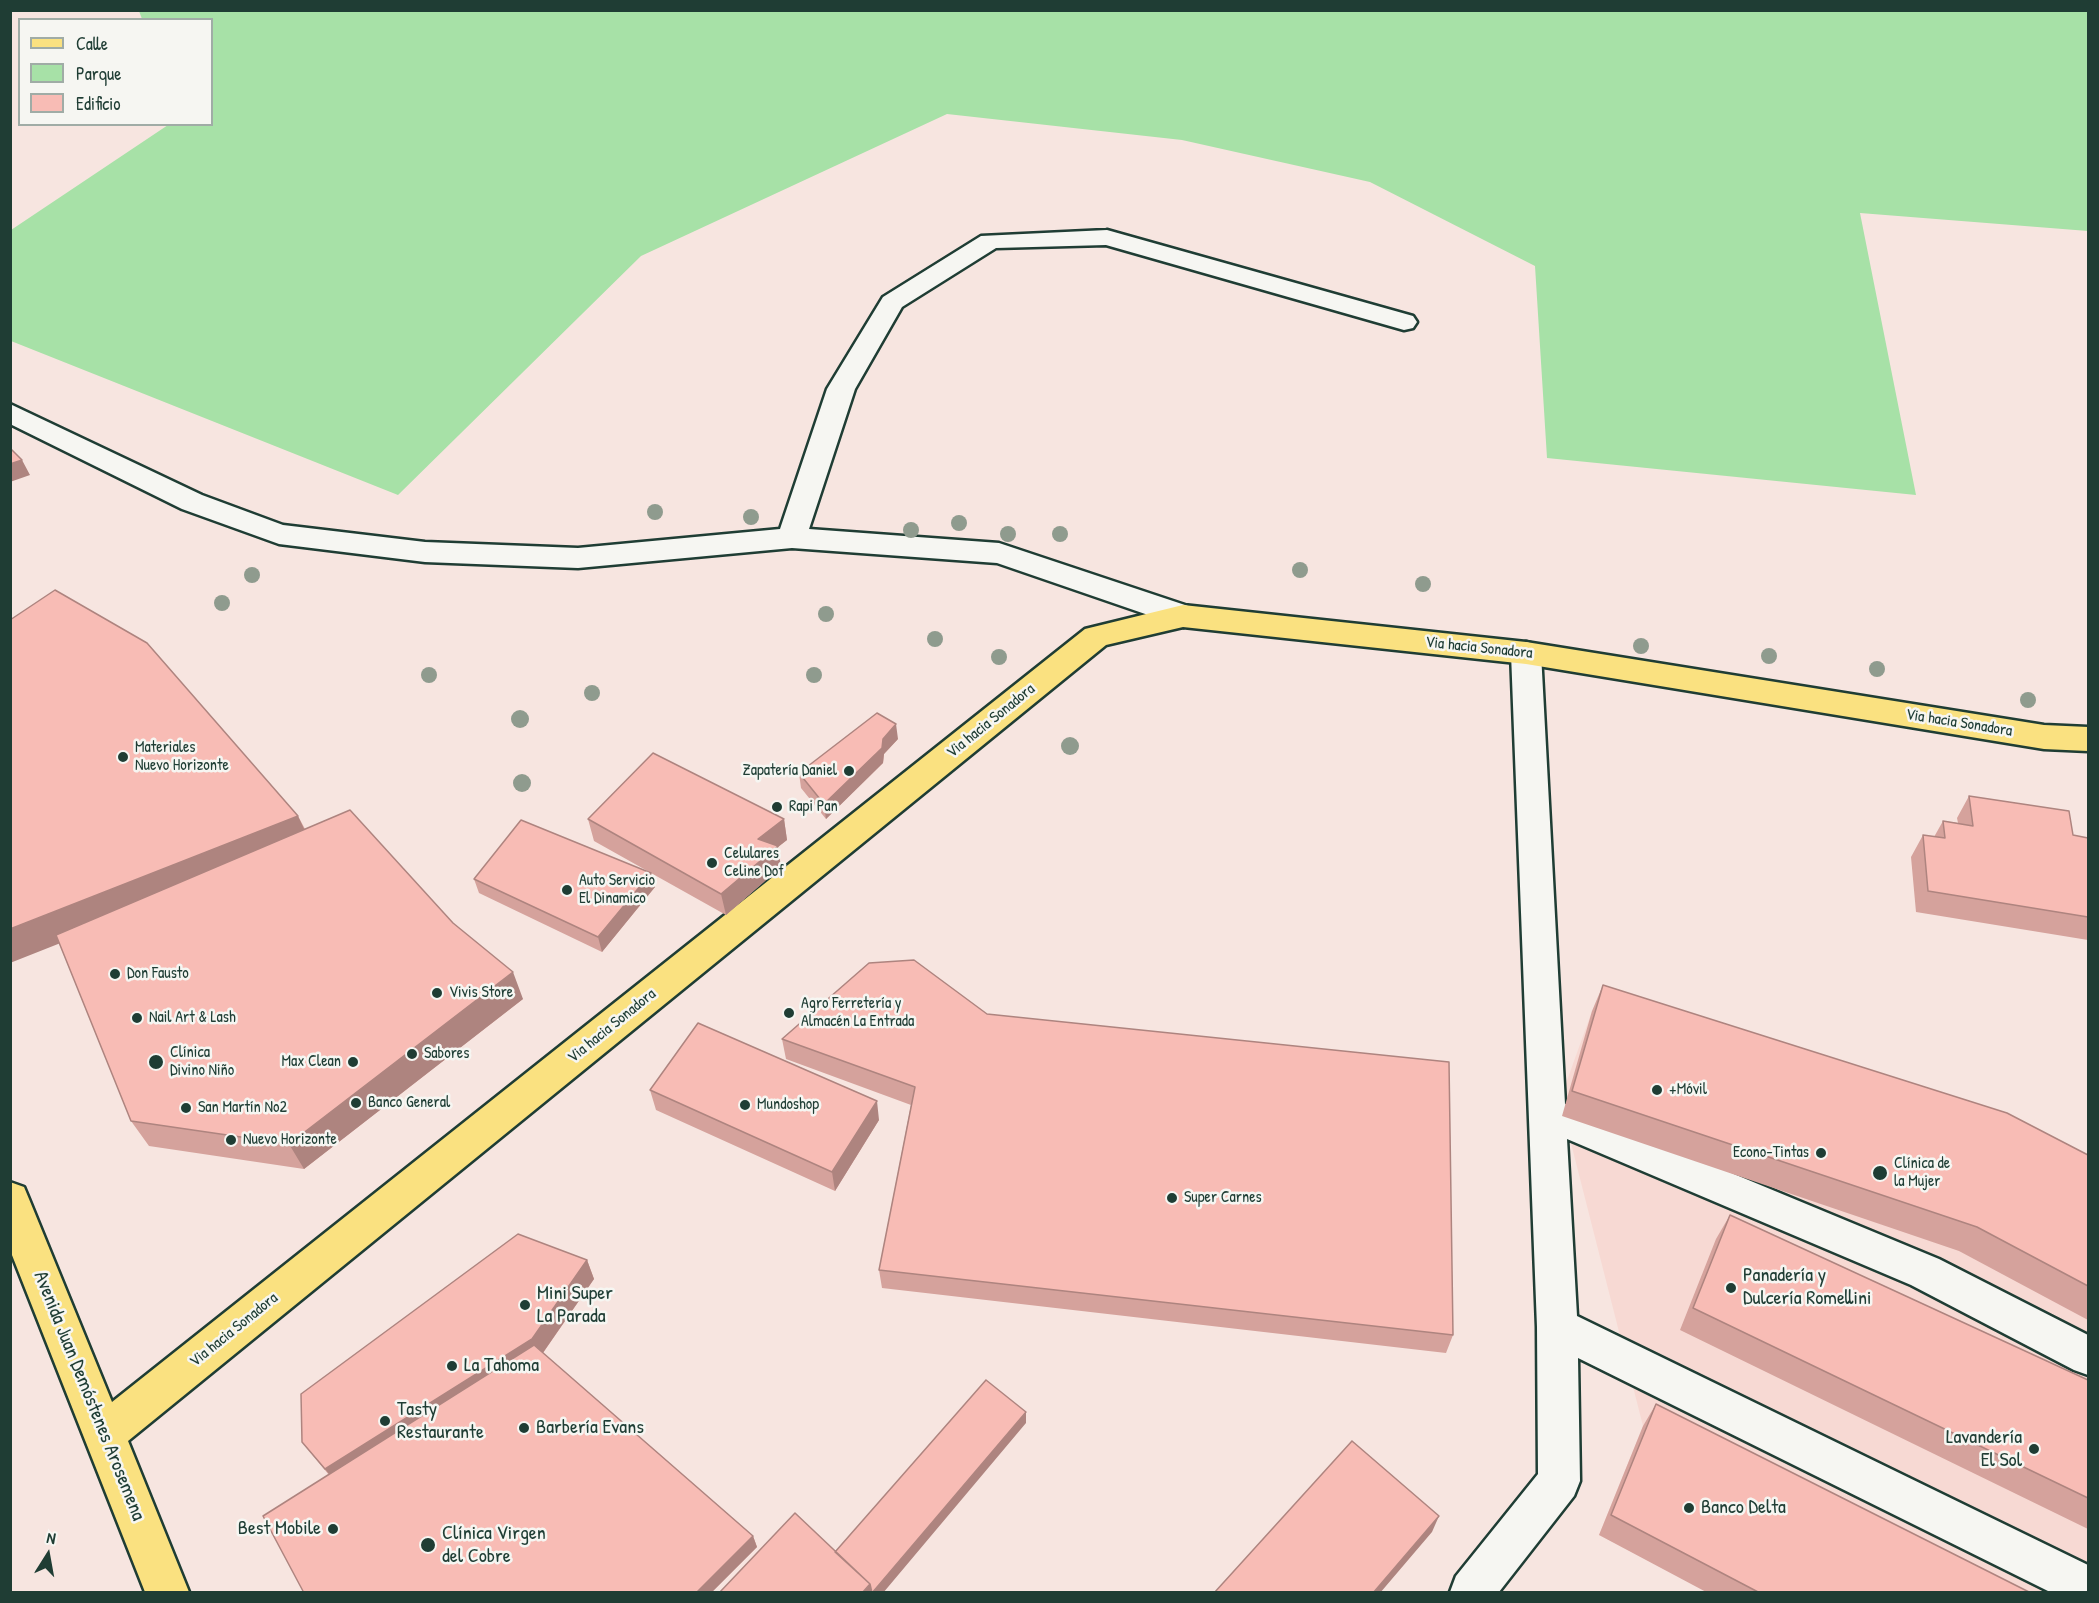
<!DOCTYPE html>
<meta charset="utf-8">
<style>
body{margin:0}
#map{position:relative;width:2099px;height:1603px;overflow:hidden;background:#f7e5e0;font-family:"Patrick Hand",sans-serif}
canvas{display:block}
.frame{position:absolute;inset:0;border:12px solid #1f3d34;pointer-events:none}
.legend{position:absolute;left:18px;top:18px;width:195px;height:108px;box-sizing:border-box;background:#f6f6f2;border:2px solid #a0aca6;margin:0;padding:8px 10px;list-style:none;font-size:18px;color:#1f3d34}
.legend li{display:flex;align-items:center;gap:12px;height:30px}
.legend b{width:30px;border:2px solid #a0aca6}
.north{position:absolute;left:18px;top:1525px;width:60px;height:60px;-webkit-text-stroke:4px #f6f6f2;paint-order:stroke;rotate:11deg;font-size:16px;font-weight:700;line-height:24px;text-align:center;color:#1f3d34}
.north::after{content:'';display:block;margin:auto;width:21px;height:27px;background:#1f3d34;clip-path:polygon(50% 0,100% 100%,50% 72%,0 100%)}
</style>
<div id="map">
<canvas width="2099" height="1603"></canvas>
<div class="frame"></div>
<ul class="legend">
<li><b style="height:8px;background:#fae180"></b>Calle</li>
<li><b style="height:16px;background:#a7e1a7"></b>Parque</li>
<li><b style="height:16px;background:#f8bcb5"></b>Edificio</li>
</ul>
<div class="north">N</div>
</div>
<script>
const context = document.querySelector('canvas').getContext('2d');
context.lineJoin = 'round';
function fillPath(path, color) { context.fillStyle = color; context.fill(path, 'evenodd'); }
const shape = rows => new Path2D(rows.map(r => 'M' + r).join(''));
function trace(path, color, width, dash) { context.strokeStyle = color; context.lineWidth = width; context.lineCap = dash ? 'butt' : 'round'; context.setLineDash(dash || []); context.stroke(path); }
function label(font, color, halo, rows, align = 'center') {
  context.font = font + ' "Patrick Hand",sans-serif'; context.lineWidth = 5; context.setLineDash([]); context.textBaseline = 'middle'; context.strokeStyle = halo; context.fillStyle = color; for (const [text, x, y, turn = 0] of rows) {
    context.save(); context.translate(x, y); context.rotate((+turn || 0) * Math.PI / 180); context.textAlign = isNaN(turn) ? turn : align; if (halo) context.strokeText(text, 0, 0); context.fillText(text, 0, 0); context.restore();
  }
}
const built = shape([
 [1592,1011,2088,1189,2088,1592,1708,1592,1599,1535,1643,1426,1560,1100]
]);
const green = shape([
 [139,11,2088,11,2088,231,1860,213,1916,495,1547,458,1535,266,1370,182,1182,140,947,114,641,256,398,495,11,341,11,230,168,125,212,124,212,20,142,19]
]);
const minor = shape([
 [1107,230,1413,316,1417,322,1413,328,1404,330,1106,245,996,248,902,307,855,389,809,529,999,543,1194,608,1198,616,1194,624,1183,627,997,563,792,548,578,568,425,562,279,544,182,509,10,424,10,404,202,495,283,525,425,542,578,548,780,529,827,389,883,297,981,236,1107,230],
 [1526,642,1537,645,1541,653,1565,1104,1939,1259,2088,1335,2088,1375,2074,1370,1911,1285,1567,1139,1577,1316,2088,1565,2088,1592,2050,1592,1578,1358,1580,1481,1574,1496,1499,1592,1450,1592,1456,1576,1538,1474,1537,1327,1511,653,1515,645,1526,642]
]);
const major = shape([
 [1183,605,1526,642,2044,725,2088,727,2088,751,2044,749,1526,664,1183,627,1106,645,128,1441,189,1592,145,1592,10,1250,10,1182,24,1187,29,1199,112,1402,1085,629,1183,605]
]);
const trees = [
 [655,512,8],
 [751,517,8],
 [959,523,8],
 [911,530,8],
 [1008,534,8],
 [1060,534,8],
 [1300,570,8],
 [252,575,8],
 [1423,584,8],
 [222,603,8],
 [826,614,8],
 [935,639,8],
 [1641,646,8],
 [1769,656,8],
 [999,657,8],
 [1877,669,8],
 [429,675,8],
 [814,675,8],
 [592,693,8],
 [2028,700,8],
 [520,719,9],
 [1070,746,9],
 [522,783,9]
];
const wall = shape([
 [898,739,884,754,883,763,826,819,801,788,799,773],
 [1969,796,2073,835,2088,838,2088,940,1916,912,1911,857,1923,835,1934,837,1943,821,1958,823,1957,818],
 [298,816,305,829,523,999,304,1169,149,1146,131,1121,59,943],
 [588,819,784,819,787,840,778,847,781,867,726,915,651,873,655,887,602,952,479,893,474,879,651,873,594,841],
 [1603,985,2088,1155,2088,1320,1959,1251,1562,1116,1592,1011],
 [987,1014,1453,1335,1446,1353,882,1288,879,1270,911,1105,786,1059,782,1039],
 [650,1090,879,1120,835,1191,656,1110],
 [1730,1215,2088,1380,2088,1529,1680,1330,1716,1239],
 [587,1260,594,1279,543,1353,753,1536,757,1547,711,1593,304,1593,329,1475,302,1442],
 [1656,1404,2031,1593,1708,1593,1599,1535,1643,1426]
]);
const shadedWall = shape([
 [22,460,30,475,10,482,10,464],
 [896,724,898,739,884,754,883,763,826,819,824,804],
 [298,816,311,844,10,963,10,929],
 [784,819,787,840,778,847,781,867,726,915,721,894,758,839],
 [651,873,655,887,602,952,598,937],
 [513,972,523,999,304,1169,289,1144],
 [877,1101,879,1120,835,1191,832,1172],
 [587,1260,594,1279,540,1357,338,1485,325,1469],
 [1026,1412,1026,1423,883,1593,872,1593],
 [1439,1516,1432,1532,1380,1593,1373,1593],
 [753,1536,757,1547,711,1593,696,1593],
 [870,1584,872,1593,862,1593]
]);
const building = shape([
 [10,448,22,460,10,464,10,448],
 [55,590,147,643,298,816,10,929,10,620,55,590],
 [877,713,896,724,883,739,882,748,824,804,799,773,877,713],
 [653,753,784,819,758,839,778,846,721,894,588,819,653,753],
 [1969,796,2069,811,2073,835,2088,838,2088,917,1928,891,1923,835,1945,838,1943,821,1973,826,1969,796],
 [350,810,453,923,513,972,289,1144,131,1121,56,935,350,810],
 [521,820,651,873,598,937,474,879,521,820],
 [914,960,987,1014,1449,1062,1453,1335,879,1270,915,1087,782,1039,869,963,914,960],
 [1603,985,2007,1113,2088,1155,2088,1286,1977,1227,1572,1091,1603,985],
 [698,1023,877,1101,832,1172,650,1090,698,1023],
 [1730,1215,2088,1380,2088,1498,1693,1308,1730,1215],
 [518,1234,587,1260,532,1339,325,1469,302,1442,301,1394,518,1234],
 [534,1345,753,1536,696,1593,304,1593,263,1516,534,1345],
 [986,1380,1026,1412,872,1593,870,1584,835,1552,986,1380],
 [1656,1404,2031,1593,1760,1593,1611,1515,1656,1404],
 [1352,1441,1439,1516,1373,1593,1214,1593,1352,1441],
 [795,1513,870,1584,862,1593,719,1593,795,1513]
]);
const markers = [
 [123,757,6,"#1f3d34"],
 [849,771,6,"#1f3d34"],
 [777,807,6,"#1f3d34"],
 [712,863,6,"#1f3d34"],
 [567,890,6,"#1f3d34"],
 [115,974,6,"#1f3d34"],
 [437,993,6,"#1f3d34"],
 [789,1013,6,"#1f3d34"],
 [137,1018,6,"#1f3d34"],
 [412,1054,6,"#1f3d34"],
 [156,1062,8,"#1f3d34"],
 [353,1062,6,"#1f3d34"],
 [1657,1090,6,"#1f3d34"],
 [356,1103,6,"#1f3d34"],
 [745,1105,6,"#1f3d34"],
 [186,1108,6,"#1f3d34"],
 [231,1140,6,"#1f3d34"],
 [1821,1153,6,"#1f3d34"],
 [1880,1173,8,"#1f3d34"],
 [1172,1198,6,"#1f3d34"],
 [1731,1288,6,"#1f3d34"],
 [525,1305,6,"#1f3d34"],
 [452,1366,6,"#1f3d34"],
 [385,1421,6,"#1f3d34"],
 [524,1428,6,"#1f3d34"],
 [2034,1449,6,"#1f3d34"],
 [1689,1508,6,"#1f3d34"],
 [333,1529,6,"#1f3d34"],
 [428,1545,8,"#1f3d34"]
];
const streetNames = [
 ["Via hacia Sonadora",1479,648,6],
 ["Via hacia Sonadora",991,721,-39],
 ["Via hacia Sonadora",1959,723,9],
 ["Via hacia Sonadora",612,1026,-39],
 ["Via hacia Sonadora",234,1330,-39]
];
const poiNames = [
 ["Materiales",135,748],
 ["Nuevo Horizonte",135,766],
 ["Zapatería Daniel",837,771,"right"],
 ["Rapi Pan",789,807],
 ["Celulares",724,854],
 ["Celine Dof",724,872],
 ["Auto Servicio",579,881],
 ["El Dinamico",579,899],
 ["Don Fausto",127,974],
 ["Vivis Store",449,993],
 ["Agro Ferretería y",801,1004],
 ["Almacén La Entrada",801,1022],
 ["Nail Art & Lash",149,1018],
 ["Clínica",170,1053],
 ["Divino Niño",170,1071],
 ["Sabores",424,1054],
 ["Max Clean",341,1062,"right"],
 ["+Móvil",1669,1090],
 ["Banco General",368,1103],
 ["Mundoshop",757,1105],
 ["San Martín No2",198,1108],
 ["Nuevo Horizonte",243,1140],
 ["Econo-Tintas",1809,1153,"right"],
 ["Clínica de",1894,1164],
 ["la Mujer",1894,1182],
 ["Super Carnes",1184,1198]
];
const nearPoinames = [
 ["Panadería y",1743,1276],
 ["Dulcería Romellini",1743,1299],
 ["Mini Super",537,1294],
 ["La Parada",537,1317],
 ["La Tahoma",464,1366],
 ["Tasty",397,1410],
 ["Restaurante",397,1433],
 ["Barbería Evans",536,1428],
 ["Lavandería",2022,1438,"right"],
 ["El Sol",2022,1461,"right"],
 ["Banco Delta",1701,1508],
 ["Best Mobile",321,1529,"right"],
 ["Clínica Virgen",442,1534],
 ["del Cobre",442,1557]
];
const nearStreetnames = [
 ["Avenida Juan Demóstenes Arosemena",89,1396,68]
];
fillPath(built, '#f7d9d3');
fillPath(green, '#a7e1a7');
trace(minor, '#1f3d34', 5);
trace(major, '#1f3d34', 5);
fillPath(minor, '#f6f6f2');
fillPath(major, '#fae180');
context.fillStyle = '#8f9b8e';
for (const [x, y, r] of trees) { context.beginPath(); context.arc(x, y, r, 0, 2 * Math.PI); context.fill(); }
fillPath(wall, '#d5a29c');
fillPath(shadedWall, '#ae847f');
fillPath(building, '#f8bcb5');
trace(building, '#ae847f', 1.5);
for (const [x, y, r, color] of markers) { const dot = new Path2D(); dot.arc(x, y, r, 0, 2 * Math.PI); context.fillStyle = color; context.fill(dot); trace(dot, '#f6f6f2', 2); }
label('16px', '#1f3d34', '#f6f6f2', streetNames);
label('16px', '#1f3d34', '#f6f6f2', poiNames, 'left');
label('20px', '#1f3d34', '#f6f6f2', nearPoinames, 'left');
label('20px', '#1f3d34', '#f6f6f2', nearStreetnames);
</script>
